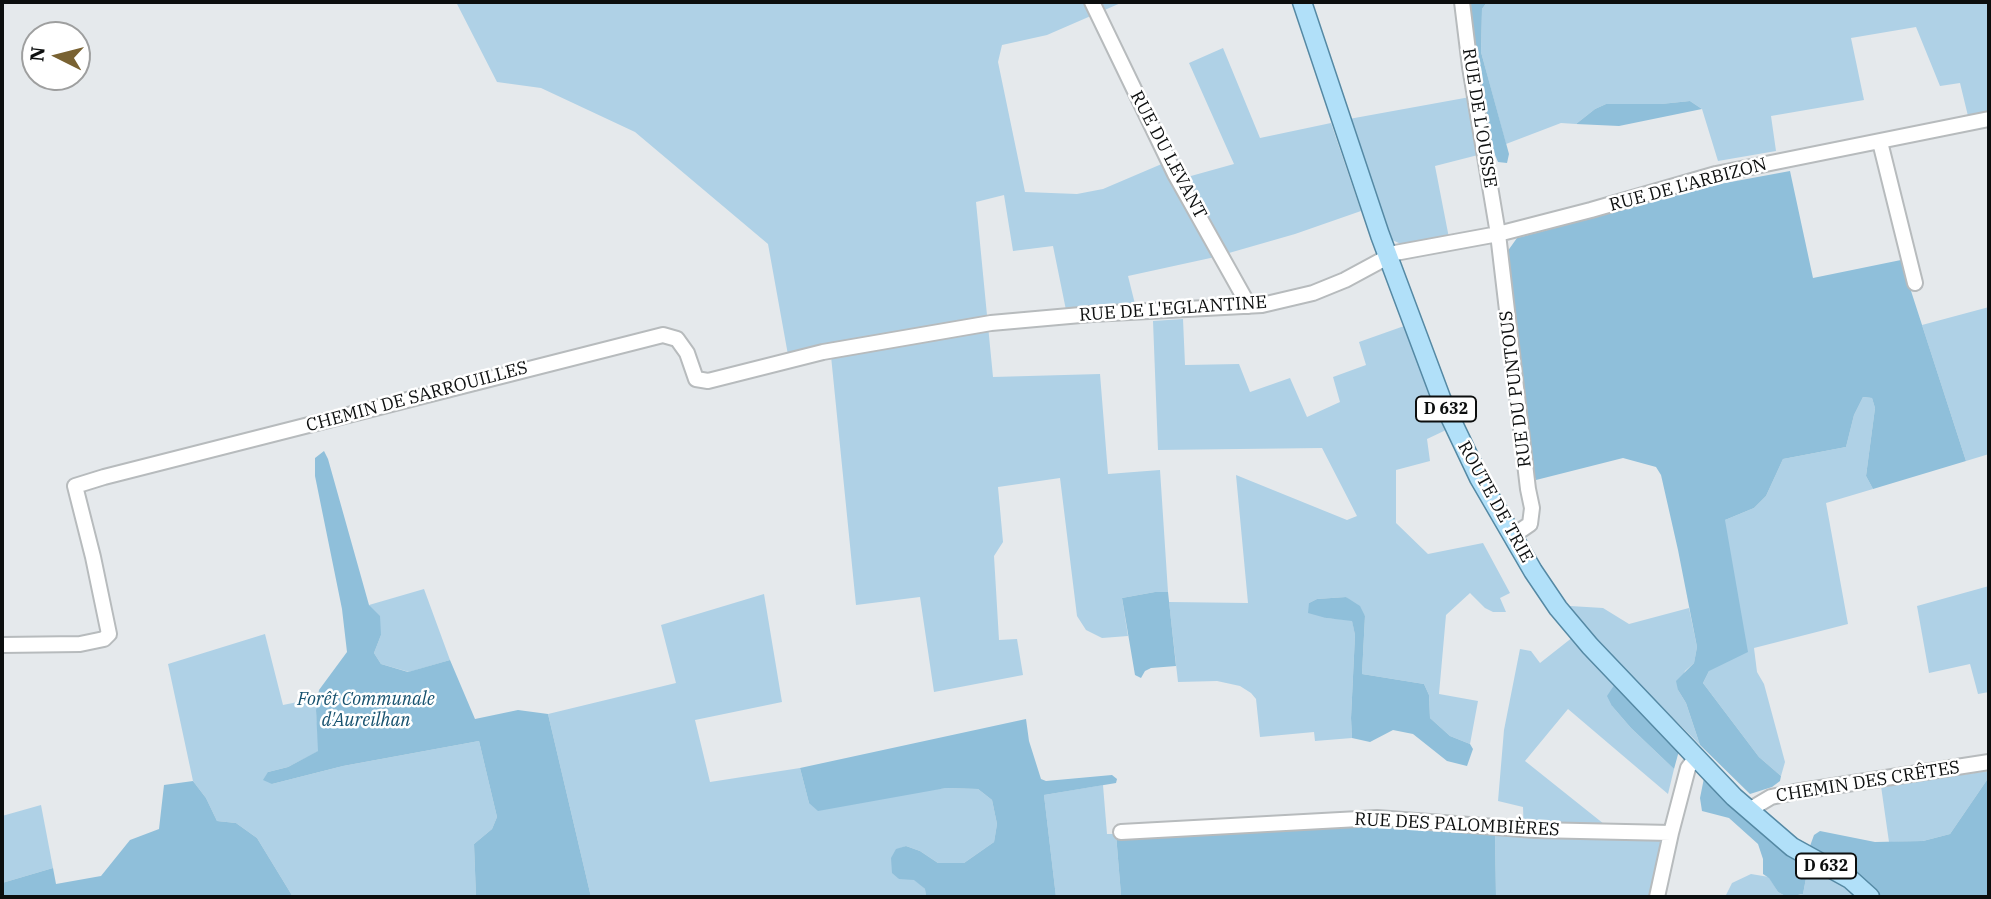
<!DOCTYPE html>
<meta charset="utf-8">
<style>
body{margin:0}
#map{position:relative;width:1991px;height:899px;overflow:hidden;background:#e5e9ec;font-family:"IBM Plex Serif",serif}
canvas{display:block}
.frame{position:absolute;inset:0;border:4px solid #0c0e0e;pointer-events:none}
.north{position:absolute;left:21px;top:21px;width:70px;height:70px;box-sizing:border-box;background:#fff;border:2px solid #9e9f9f;border-radius:50%;rotate:276deg;font-size:19px;font-weight:700;line-height:28px;text-align:center;color:#0c0e0e}
.north::after{content:'';display:block;margin:auto;width:24px;height:32px;background:#796232;clip-path:polygon(50% 0,100% 100%,50% 72%,0 100%)}
</style>
<div id="map">
<canvas width="1991" height="899"></canvas>
<div class="frame"></div>
<div class="north">N</div>
</div>
<script>
const context = document.querySelector('canvas').getContext('2d');
context.lineJoin = 'round';
function fillPath(path, color) { context.fillStyle = color; context.fill(path, 'evenodd'); }
const shape = rows => new Path2D(rows.map(r => 'M' + r).join(''));
function trace(path, color, width, dash) { context.strokeStyle = color; context.lineWidth = width; context.lineCap = dash ? 'butt' : 'round'; context.setLineDash(dash || []); context.stroke(path); }
function label(font, color, halo, rows, align = 'center') {
  context.font = font + ' "IBM Plex Serif",serif'; context.lineWidth = 5; context.setLineDash([]); context.textBaseline = 'middle'; context.strokeStyle = halo; context.fillStyle = color; for (const [text, x, y, turn = 0] of rows) {
    context.save(); context.translate(x, y); context.rotate((+turn || 0) * Math.PI / 180); context.textAlign = isNaN(turn) ? turn : align; if (halo) context.strokeText(text, 0, 0); context.fillText(text, 0, 0); context.restore();
  }
}
const green = shape([
 [456,2,1123,2,1047,35,1002,45,998,62,1025,192,1077,194,1103,189,1164,163,1173,181,1234,164,1189,63,1223,48,1260,138,1331,123,1361,211,1295,234,1215,257,1128,276,1135,304,1066,310,1053,246,1013,251,1004,195,976,202,993,377,1100,374,1108,474,1160,470,1168,592,1155,592,1122,598,1128,636,1102,638,1086,630,1077,616,1060,478,998,487,1003,542,994,556,999,640,1017,639,1023,675,934,692,920,597,856,605,831,356,790,366,768,244,635,132,541,88,497,82],
 [1487,2,1989,2,1989,111,1968,116,1960,83,1940,86,1916,27,1851,38,1864,100,1771,116,1776,151,1718,161,1702,109,1690,101,1661,104,1606,104,1595,109,1576,124,1561,123,1506,144,1481,52,1482,9],
 [1470,97,1478,155,1435,166,1449,238,1401,244,1390,239,1349,119],
 [1989,307,1989,454,1966,461,1922,325],
 [1183,319,1185,365,1239,364,1250,392,1290,378,1307,417,1340,402,1333,377,1366,365,1359,342,1407,325,1446,430,1427,439,1430,461,1396,470,1396,523,1428,554,1483,543,1510,593,1500,598,1506,612,1493,612,1485,608,1470,593,1446,615,1439,694,1478,701,1470,744,1450,736,1430,718,1429,695,1424,684,1362,674,1365,616,1346,597,1317,599,1309,603,1326,618,1352,620,1355,635,1351,718,1352,738,1315,741,1314,732,1260,737,1256,699,1251,693,1240,686,1217,681,1178,682,1169,602,1248,603,1236,475,1347,520,1357,516,1322,448,1158,450,1153,321],
 [1863,397,1872,398,1875,408,1866,476,1873,489,1826,503,1848,624,1754,648,1757,672,1764,684,1785,762,1781,776,1759,757,1703,683,1709,671,1725,520,1754,508,1766,496,1783,459,1846,447,1854,415],
 [1989,586,1989,692,1978,694,1970,664,1929,673,1917,606],
 [424,589,450,660,409,672,381,664,374,653,381,635,369,605],
 [764,594,782,702,695,720,710,782,800,768,809,803,946,788,978,789,992,800,997,824,994,842,964,863,938,863,920,851,906,846,896,850,899,879,914,879,925,889,926,897,591,897,548,714,676,683,661,625],
 [1570,606,1603,608,1629,624,1689,608,1697,647,1694,663,1685,671,1678,690,1686,703,1700,745,1583,628,1568,610],
 [265,634,283,705,317,698,316,710,319,751,288,767,268,772,272,784,343,766,479,741,497,817,492,829,474,844,476,897,293,897,257,838,236,823,217,821,206,798,193,781,168,664],
 [1573,637,1615,684,1612,706,1631,728,1674,769,1668,794,1568,709,1525,761,1624,840,1665,841,1664,897,1496,897,1495,835,1524,836,1523,807,1498,801,1504,730,1520,649,1531,651,1540,663],
 [1989,771,1989,777,1950,834,1923,841,1889,842,1881,786],
 [1103,785,1107,834,1116,834,1121,895,1111,897,1056,897,1044,795],
 [41,805,53,868,2,883,2,816],
 [1811,864,1838,880,1862,897,1794,897,1803,894,1807,873],
 [1751,874,1769,877,1778,892,1787,897,1725,897,1732,883]
]);
const forest = shape([
 [1468,2,1487,2,1482,9,1481,52,1509,154,1507,163,1498,162,1491,145,1470,37],
 [1690,101,1702,109,1619,126,1576,124,1595,109,1606,104,1661,104],
 [1790,171,1813,278,1901,260,1966,461,1873,489,1866,476,1875,408,1872,398,1863,397,1854,415,1846,447,1783,459,1766,496,1754,508,1725,520,1748,652,1709,671,1703,683,1759,757,1781,776,1780,781,1772,787,1750,794,1700,745,1686,703,1678,690,1676,681,1694,663,1697,647,1678,550,1661,475,1656,467,1623,458,1536,480,1529,464,1507,252,1517,238,1720,184],
 [324,451,328,459,369,605,380,616,381,635,374,653,381,664,408,672,450,660,475,719,518,710,548,714,591,897,476,897,474,844,492,829,497,817,479,741,343,766,272,784,263,780,268,772,288,767,318,751,316,710,319,690,347,652,342,609,315,476,315,458],
 [1155,592,1168,592,1176,666,1151,668,1145,671,1141,678,1135,675,1122,598],
 [1346,597,1360,606,1365,616,1362,674,1424,684,1429,695,1430,718,1450,736,1470,744,1473,749,1467,766,1447,761,1413,734,1393,730,1370,742,1352,738,1351,718,1355,635,1352,621,1326,618,1308,613,1309,603,1317,599],
 [1615,684,1680,747,1674,769,1631,728,1612,706,1607,696],
 [1026,719,1029,741,1041,779,1046,781,1112,775,1117,779,1116,783,1044,795,1056,897,926,897,925,889,914,880,899,879,892,873,891,858,896,849,906,846,920,851,938,863,964,863,994,842,997,824,992,800,978,789,946,788,818,811,809,803,800,768],
 [1705,773,1811,864,1807,873,1803,894,1787,897,1778,892,1769,878,1763,874,1763,859,1758,844,1729,818,1702,811,1700,798],
 [1989,777,1989,897,1877,897,1849,870,1810,846,1814,835,1820,831,1875,842,1923,841,1950,834],
 [193,781,206,798,217,821,236,823,257,838,293,897,2,897,2,883,53,868,56,884,101,876,130,840,159,829,164,785],
 [1302,824,1376,826,1495,835,1496,897,1111,897,1121,895,1116,834]
]);
const minor = shape([
 [1092,2,1175,174,1249,306],
 [1462,2,1470,67,1498,234,1528,489,1532,508,1530,524,1514,535],
 [1880,142,1915,283],
 [2,645,80,644,104,639,109,634,93,557,75,486,104,477,663,335,677,339,687,353,696,379,708,381,823,352,991,323,1092,314,1262,305,1313,293,1345,280,1395,253,1498,234,1591,210,1716,174,1989,119],
 [1749,810,1771,797,1795,792,1989,762],
 [1121,832,1377,818,1535,830,1671,833,1688,768,1696,757],
 [1657,897,1671,833]
]);
const major = shape([
 [1302,2,1380,235,1441,398,1479,478,1533,571,1558,608,1590,646,1734,797,1792,847,1850,879,1870,897]
]);
const shields = [
 [1446,409,60],
 [1826,866,60]
];
const shieldNames = [
 ["D 632",1446,409],
 ["D 632",1826,866]
];
const streetNames = [
 ["RUE DE L'OUSSE",1479,118,81],
 ["RUE DU LEVANT",1168,155,62],
 ["RUE DE L'ARBIZON",1688,185,-15],
 ["RUE DE L'EGLANTINE",1173,309,-4],
 ["RUE DU PUNTOUS",1516,389,-97],
 ["CHEMIN DE SARROUILLES",417,397,-15],
 ["ROUTE DE TRIE",1495,502,61],
 ["CHEMIN DES CRÊTES",1868,782,-9],
 ["RUE DES PALOMBIÈRES",1457,825,3]
];
const parkNames = [
 ["Forêt Communale",366,700],
 ["d'Aureilhan",366,721]
];
fillPath(green, '#afd1e6');
fillPath(forest, '#8fbfda');
trace(minor, '#b7bbbd', 18);
trace(major, '#5589a4', 21);
trace(minor, '#fff', 14);
trace(major, '#b1e0f9', 18);
for (const [x, y, w] of shields) { const box = new Path2D(); box.roundRect(x - w / 2, y - 12.5, w, 25, 5); context.fillStyle = '#fff'; context.fill(box); trace(box, '#0c0e0e', 2); }
label('bold 16px', '#0c0e0e', null, shieldNames);
label('18px', '#0c0e0e', '#fff', streetNames);
label('italic 18px', '#17526f', '#fff', parkNames);
</script>
